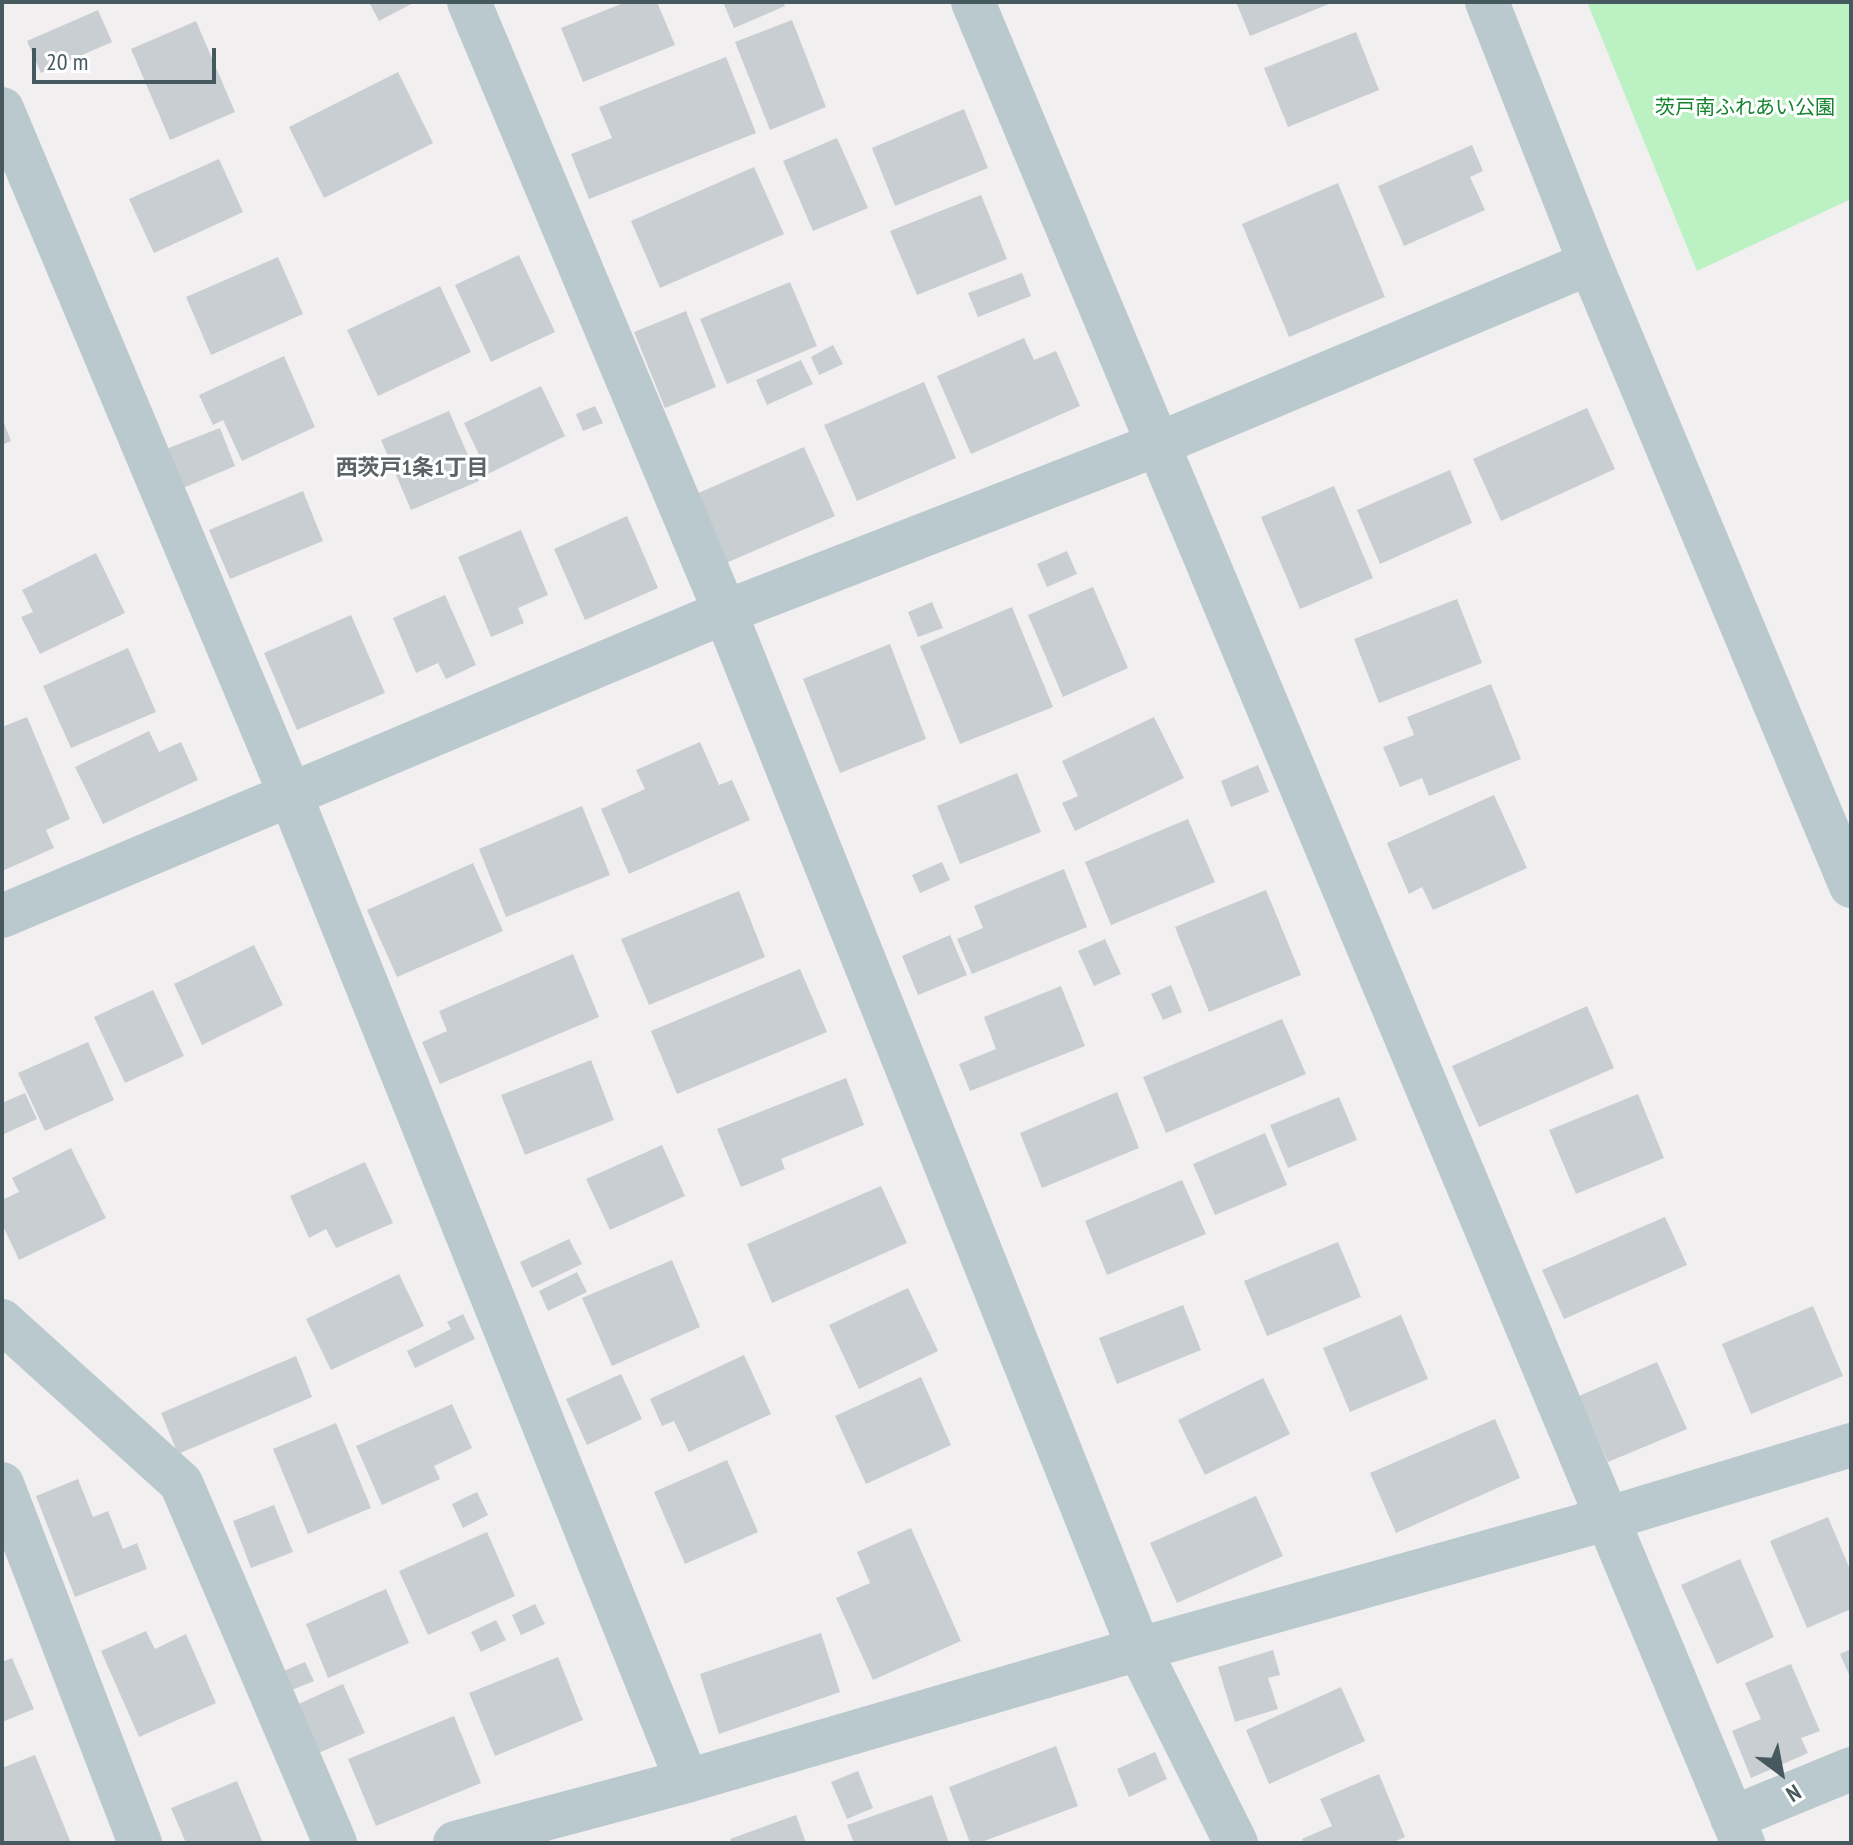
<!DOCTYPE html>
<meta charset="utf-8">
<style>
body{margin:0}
#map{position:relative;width:1853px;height:1845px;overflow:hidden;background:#f2eff0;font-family:"PT Sans Narrow",sans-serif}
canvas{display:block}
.frame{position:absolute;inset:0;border:4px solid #46595e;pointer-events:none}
.north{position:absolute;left:1741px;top:1733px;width:80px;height:80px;-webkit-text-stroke:6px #fff;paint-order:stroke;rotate:148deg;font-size:22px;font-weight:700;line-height:32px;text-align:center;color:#46595e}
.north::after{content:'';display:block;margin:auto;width:28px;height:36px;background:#46595e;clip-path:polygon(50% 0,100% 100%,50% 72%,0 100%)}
.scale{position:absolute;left:32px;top:48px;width:184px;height:36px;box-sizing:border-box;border:4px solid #46595e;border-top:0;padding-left:10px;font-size:24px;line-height:28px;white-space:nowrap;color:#46595e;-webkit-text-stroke:6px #fff;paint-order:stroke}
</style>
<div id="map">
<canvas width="1853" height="1845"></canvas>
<div class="frame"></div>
<div class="north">N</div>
<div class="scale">20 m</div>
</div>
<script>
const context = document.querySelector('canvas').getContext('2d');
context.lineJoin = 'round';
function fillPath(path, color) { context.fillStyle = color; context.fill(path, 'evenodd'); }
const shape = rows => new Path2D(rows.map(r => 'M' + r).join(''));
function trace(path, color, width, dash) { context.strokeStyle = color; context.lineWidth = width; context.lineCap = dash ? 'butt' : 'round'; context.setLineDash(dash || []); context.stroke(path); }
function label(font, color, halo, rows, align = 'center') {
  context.font = font + ' "PT Sans Narrow","Noto Sans JP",sans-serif'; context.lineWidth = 6; context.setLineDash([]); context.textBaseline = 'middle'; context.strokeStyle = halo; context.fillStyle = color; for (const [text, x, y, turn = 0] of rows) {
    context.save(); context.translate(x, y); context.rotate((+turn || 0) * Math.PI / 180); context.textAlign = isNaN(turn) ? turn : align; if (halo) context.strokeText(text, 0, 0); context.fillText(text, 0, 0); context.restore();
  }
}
const green = shape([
 [1587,2,1851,2,1851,199,1697,271]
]);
const building = shape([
 [369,2,415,2,379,21],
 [626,2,657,2,675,45,583,82,561,28],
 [723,2,783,2,785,6,734,28],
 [1236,2,1334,2,1250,36],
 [98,10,112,42,41,73,27,41],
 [792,20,826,107,770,130,735,42],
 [196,21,235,112,170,140,131,49],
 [1356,32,1379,90,1288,127,1264,68],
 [726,57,756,133,589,199,571,154,612,138,599,107],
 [398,72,433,143,324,198,289,127],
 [964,109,988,168,895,206,872,148],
 [837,138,868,208,813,231,783,161],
 [1472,145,1483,171,1470,177,1485,210,1404,246,1378,186],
 [219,159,243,212,154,253,129,199],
 [754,167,784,234,660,288,631,221],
 [1338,183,1385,297,1289,337,1242,224],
 [981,195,1007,259,917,295,890,231],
 [519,255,555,332,491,362,455,285],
 [278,257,303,314,211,355,186,297],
 [1022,273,1031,296,978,317,968,293],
 [790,282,817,346,727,384,700,319],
 [440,286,471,352,378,396,347,330],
 [686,311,716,387,665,408,634,332],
 [1024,338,1034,360,1056,351,1080,406,971,454,937,376],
 [833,345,843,364,819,375,811,357],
 [284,356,315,427,242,461,223,420,213,425,199,395],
 [801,360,813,384,767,405,756,380],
 [924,382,956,458,857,501,824,425],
 [541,386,565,436,488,474,464,423],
 [595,406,603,423,583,431,576,414],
 [1587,408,1615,469,1501,521,1473,459],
 [449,411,479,481,411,510,381,440],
 [2,418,11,441,2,445],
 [220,428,235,466,183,488,166,449],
 [804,447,835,516,726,563,696,494],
 [1450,470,1472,523,1380,564,1357,510],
 [1334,486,1373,578,1300,609,1261,517],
 [303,491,323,541,230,579,209,530],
 [627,516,658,588,585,620,554,549],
 [521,530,548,595,518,608,524,623,491,637,458,557],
 [1067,551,1077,574,1047,587,1037,564],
 [96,553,125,613,40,654,21,617,33,612,22,590],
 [1093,587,1128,668,1063,697,1028,615],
 [445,595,476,665,446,679,438,663,416,673,393,618],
 [1457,599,1482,663,1379,703,1354,639],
 [932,602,943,628,918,637,908,612],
 [1012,607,1053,707,960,744,920,646],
 [351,615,385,693,297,730,264,653],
 [890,644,926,739,840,773,803,679],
 [128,648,156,712,71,748,43,686],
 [1491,684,1521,759,1429,796,1422,778,1400,787,1383,747,1414,735,1407,717],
 [27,717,70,819,46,830,54,848,2,871,2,727],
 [1154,717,1184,778,1075,831,1062,803,1078,796,1062,761],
 [149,731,159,752,181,742,198,780,103,824,75,767],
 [700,742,719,785,732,780,750,820,629,874,601,809,645,789,636,770],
 [1258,765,1269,792,1231,807,1221,781],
 [1017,773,1041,832,960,864,937,806],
 [1494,795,1527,868,1433,910,1422,887,1409,894,1387,843],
 [582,806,610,875,506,917,479,849],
 [1188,819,1215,882,1111,925,1085,862],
 [942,862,950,880,920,893,912,875],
 [473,863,503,931,397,977,367,910],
 [1064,869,1087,927,972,974,957,939,983,928,974,906],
 [1266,890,1301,975,1209,1012,1175,927],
 [739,891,765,957,649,1005,621,939],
 [950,935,967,975,918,995,902,956],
 [1105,939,1121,974,1094,986,1078,951],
 [254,945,283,1005,202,1045,174,984],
 [573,954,599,1017,440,1084,422,1042,447,1031,439,1011],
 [800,969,827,1032,677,1094,651,1031],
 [1171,985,1182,1012,1163,1020,1151,994],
 [1061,986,1085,1046,970,1091,959,1064,996,1049,984,1017],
 [153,990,184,1056,125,1083,94,1017],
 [1587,1006,1614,1068,1479,1127,1452,1066],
 [1282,1019,1306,1074,1166,1133,1143,1077],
 [88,1042,114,1100,45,1131,18,1073],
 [591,1060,614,1120,525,1155,501,1095],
 [846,1078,864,1125,781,1159,785,1169,741,1187,717,1129],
 [1117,1092,1139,1148,1042,1188,1020,1133],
 [25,1093,37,1119,2,1135,2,1103],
 [1638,1094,1664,1158,1576,1194,1549,1130],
 [1339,1097,1357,1140,1288,1168,1270,1125],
 [1265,1133,1287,1185,1215,1215,1193,1164],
 [662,1145,685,1196,610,1230,586,1179],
 [71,1148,106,1218,19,1260,2,1224,2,1200,19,1192,12,1178],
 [365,1162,393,1223,336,1248,326,1229,309,1238,290,1196],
 [1182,1180,1206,1234,1107,1275,1085,1221],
 [881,1186,907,1243,772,1303,747,1244],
 [1665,1217,1687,1265,1564,1319,1542,1270],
 [569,1239,582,1264,532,1288,520,1262],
 [1338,1242,1361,1297,1267,1336,1244,1281],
 [672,1260,700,1327,612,1366,582,1298],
 [577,1272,587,1292,548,1311,539,1291],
 [399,1274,424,1326,331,1370,306,1319],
 [908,1288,938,1351,859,1389,829,1325],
 [1183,1305,1201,1350,1117,1384,1099,1338],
 [1813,1306,1843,1376,1751,1414,1722,1344],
 [463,1314,475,1339,415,1368,407,1351,451,1329,447,1322],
 [1401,1315,1428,1379,1350,1412,1323,1348],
 [744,1355,771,1414,689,1452,674,1421,662,1426,650,1399],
 [296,1356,312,1397,178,1454,161,1413],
 [1657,1362,1687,1429,1608,1462,1579,1396],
 [621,1374,642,1419,587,1445,566,1399],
 [921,1377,951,1445,866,1484,835,1416],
 [1263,1378,1290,1434,1205,1475,1178,1420],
 [452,1404,472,1448,434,1466,440,1479,382,1505,356,1446],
 [1495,1419,1520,1478,1396,1533,1370,1473],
 [336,1423,371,1508,308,1534,273,1449],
 [727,1460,758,1532,685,1564,654,1492],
 [78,1479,93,1517,108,1511,123,1549,137,1543,147,1569,75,1597,36,1496],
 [477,1492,488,1515,463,1528,452,1504],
 [1256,1496,1283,1556,1177,1603,1150,1543],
 [274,1505,293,1552,251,1568,233,1521],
 [1828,1517,1851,1572,1851,1609,1807,1628,1770,1541],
 [911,1528,961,1641,873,1680,836,1598,870,1583,857,1552],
 [487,1532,515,1596,428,1635,399,1571],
 [1740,1559,1774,1637,1717,1664,1681,1585],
 [386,1589,409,1643,328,1678,306,1624],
 [535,1604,545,1624,521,1635,512,1615],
 [496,1620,506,1640,481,1652,471,1632],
 [146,1631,155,1649,186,1634,216,1703,139,1737,101,1651],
 [821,1633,840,1692,719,1734,700,1674],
 [1851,1649,1851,1679,1840,1654],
 [1273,1650,1280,1675,1268,1678,1278,1709,1235,1722,1218,1667],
 [558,1657,583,1720,495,1756,469,1693],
 [12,1658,34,1709,2,1722,2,1662],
 [305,1662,314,1681,289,1691,281,1672],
 [1791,1664,1820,1731,1801,1738,1808,1753,1751,1778,1732,1731,1761,1719,1745,1683],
 [343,1684,365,1733,316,1754,294,1706],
 [1341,1687,1365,1741,1269,1784,1246,1730],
 [454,1716,481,1783,376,1826,348,1759],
 [1056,1746,1078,1806,979,1843,970,1843,949,1787],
 [1155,1752,1167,1779,1129,1797,1117,1769],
 [35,1755,71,1843,2,1843,2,1768],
 [858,1771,873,1808,847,1819,831,1782],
 [1379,1774,1405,1837,1391,1843,1304,1843,1302,1839,1332,1826,1320,1799],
 [237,1781,263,1843,186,1843,171,1808],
 [932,1795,949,1843,854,1843,847,1825],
 [796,1815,806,1843,731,1843,730,1839]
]);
const minor = shape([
 [469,2,725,612,1139,1649,1236,1843],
 [973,2,1743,1843],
 [1487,2,1590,263,1851,886],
 [2,109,290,794,687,1781],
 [2,916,725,612,1156,445,1590,263],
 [2,1321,181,1483,335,1843],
 [2,1484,140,1843],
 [1732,1818,1851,1769],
 [455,1843,687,1781,1139,1649,1606,1519,1851,1445]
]);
const parkNames = [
 ["茨戸南ふれあい公園",1745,108]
];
const neighbourhoodNames = [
 ["西茨戸1条1丁目",412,469]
];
fillPath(green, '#bcf2c3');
fillPath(building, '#c9ced2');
trace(minor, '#bac9cd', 44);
label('20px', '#12842e', '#fff', parkNames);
label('bold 22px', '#5c6265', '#fff', neighbourhoodNames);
</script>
